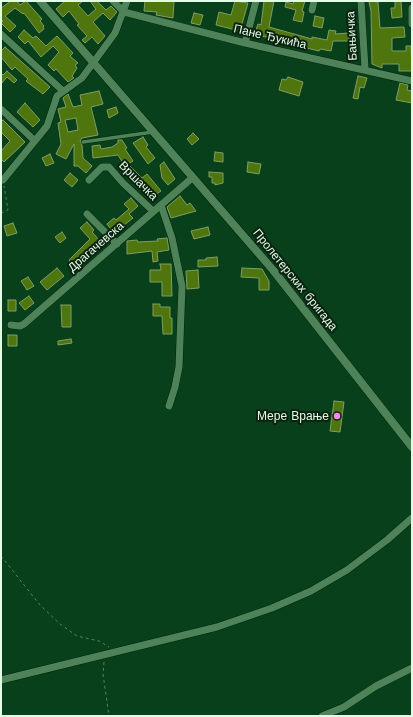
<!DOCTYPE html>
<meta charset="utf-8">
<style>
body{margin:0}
#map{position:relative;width:413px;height:717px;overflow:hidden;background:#07401a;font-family:"Work Sans",sans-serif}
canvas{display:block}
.frame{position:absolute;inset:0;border:2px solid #e1fde5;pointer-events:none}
</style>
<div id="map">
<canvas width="413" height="717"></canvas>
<div class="frame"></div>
</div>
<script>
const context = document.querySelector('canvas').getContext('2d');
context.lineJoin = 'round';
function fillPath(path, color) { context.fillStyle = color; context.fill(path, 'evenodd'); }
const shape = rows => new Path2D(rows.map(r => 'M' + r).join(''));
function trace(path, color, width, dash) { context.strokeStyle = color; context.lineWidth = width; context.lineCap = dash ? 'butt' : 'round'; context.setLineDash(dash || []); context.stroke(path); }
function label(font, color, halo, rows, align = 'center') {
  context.font = font + ' "Work Sans",sans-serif'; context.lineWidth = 4; context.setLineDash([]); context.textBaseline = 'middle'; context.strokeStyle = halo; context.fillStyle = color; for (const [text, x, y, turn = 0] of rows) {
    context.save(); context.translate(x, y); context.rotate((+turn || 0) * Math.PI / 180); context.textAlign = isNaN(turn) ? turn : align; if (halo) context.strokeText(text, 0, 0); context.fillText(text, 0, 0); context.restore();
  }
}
const building = shape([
 [11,1,17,1,20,5,26,1,42,19,40,21,44,26,43,27,44,29,39,33,24,13,23,14,15,8,5,16,16,26,10,32,1,23,3,21,1,19,1,8,11,1],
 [65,1,83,1,78,5,88,16,96,9,90,1,97,1,106,10,111,6,117,12,110,20,103,13,93,22,105,36,98,44,92,37,85,43,82,40,87,36,77,25,79,24,69,11,63,17,56,9,65,1],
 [145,1,174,1,173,18,156,15,157,12,144,11,145,1],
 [235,1,248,3,240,31,216,25,219,12,231,15,235,1],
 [264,1,274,1,269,27,312,39,312,37,327,40,329,30,336,31,335,34,349,33,349,41,333,41,331,51,320,49,319,51,278,41,278,43,269,41,270,38,257,35,258,31,256,30,258,24,261,25,264,1],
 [294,1,305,1,302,11,304,12,302,22,293,20,296,10,285,7,286,2,293,4,294,1],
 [370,1,378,2,380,28,404,27,405,37,392,38,392,51,406,51,406,46,411,46,412,71,399,71,399,64,382,64,382,68,372,64,371,11,369,2,370,1],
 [395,1,401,1,402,17,392,18,391,8,395,8,395,1],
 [194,13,203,15,200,25,191,23,194,13],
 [315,16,324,18,322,28,313,26,315,16],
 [24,30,33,38,36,36,46,46,57,36,73,53,70,56,78,63,75,65,77,68,72,76,74,78,68,82,56,69,54,71,48,65,59,52,53,46,41,57,28,41,25,44,18,37,24,30],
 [5,47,50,87,43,94,26,81,28,79,15,67,12,70,6,63,1,57,1,51,5,47],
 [7,71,17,80,14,83,7,77,1,84,1,73,3,75,7,71],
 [358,76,367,78,364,88,360,87,358,99,353,98,358,76],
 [288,77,303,82,299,96,279,90,282,79,286,80,288,77],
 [400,83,408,85,407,90,412,91,412,103,396,100,400,83],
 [99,91,103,104,91,107,98,135,82,138,80,141,82,145,83,158,92,166,86,173,78,166,74,166,74,144,66,159,56,154,61,144,58,123,61,122,58,109,66,107,63,98,68,94,73,107,82,105,80,95,99,91],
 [76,118,78,130,68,132,65,120,76,118],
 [25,103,40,120,33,127,17,112,25,103],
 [116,107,118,113,109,118,107,110,116,107],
 [3,120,25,142,4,162,1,159,1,151,10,141,1,132,1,122,3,120],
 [193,133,199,139,192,145,187,139,193,133],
 [143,137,148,145,146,147,155,158,148,164,133,143,143,137],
 [118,140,122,140,127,148,125,149,133,161,128,164,142,178,147,174,161,191,155,195,153,193,150,196,134,178,131,181,125,174,128,171,118,155,93,158,92,146,100,145,101,149,112,147,118,143,118,140],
 [215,152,223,153,223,162,214,161,215,152],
 [50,154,54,163,46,166,42,158,50,154],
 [164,162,175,179,168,185,162,178,160,165,164,162],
 [248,162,261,164,259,174,247,172,248,162],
 [209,172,223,173,223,183,215,185,215,183,212,183,212,177,209,177,209,172],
 [70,173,78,180,72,187,64,180,70,173],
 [180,196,187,205,190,203,196,211,171,218,167,207,180,196],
 [131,198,138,206,129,214,133,218,114,233,107,224,114,218,116,220,129,209,124,204,131,198],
 [87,222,94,230,92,232,101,242,84,259,81,256,71,263,69,260,90,239,80,228,87,222],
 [13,223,17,233,7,236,4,226,13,223],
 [208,227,210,235,194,239,191,231,208,227],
 [62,232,66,238,60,243,55,237,62,232],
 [167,238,169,250,157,252,158,261,153,262,152,251,127,254,127,241,137,240,138,242,158,241,157,239,167,238],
 [217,257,218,266,198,267,198,260,206,260,206,258,217,257],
 [160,264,171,264,172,296,162,296,162,282,150,282,150,270,161,270,160,264],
 [57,268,64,276,47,290,40,282,57,268],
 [242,268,262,269,269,281,269,290,259,290,259,278,241,277,242,268],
 [198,270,199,288,187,289,186,271,198,270],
 [28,277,34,286,27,290,21,281,28,277],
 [29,296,34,303,25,310,19,303,29,296],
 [8,300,16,300,16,311,8,311,8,300],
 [153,304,160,304,160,307,170,307,170,318,172,318,172,334,163,334,162,316,153,316,153,304],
 [61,305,71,305,71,327,62,327,61,305],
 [8,335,17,335,17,346,8,346,8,335],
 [71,339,72,343,58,345,58,341,71,339],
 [334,401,344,402,340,432,330,431,334,401]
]);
const path = shape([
 [1,213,8,210,4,186],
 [1,556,40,605,60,624,77,636,99,641,109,647],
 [104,662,103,674,109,716]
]);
const service = shape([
 [83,142,153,132]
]);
const minor = shape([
 [113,1,124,12,245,43,412,81],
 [361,1,365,69],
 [412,8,412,24],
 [312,10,314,1],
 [1,34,63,91],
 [245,43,256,1],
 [1,109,35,141],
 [3,180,47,126,57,96,82,78,115,33,127,1],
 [89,180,102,167,109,167,123,183,153,211],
 [161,205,172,238,182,286,179,367,175,387,169,406],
 [87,214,117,244],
 [11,325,20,326,24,324,192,178],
 [1,680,217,627,272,608,311,591,347,570,387,540,412,518],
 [322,716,344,707,376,686,412,668]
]);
const tertiary = shape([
 [40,1,273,270,412,447]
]);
const markers = [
 [337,416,4,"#f589ef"]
];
const streetNames = [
 ["Бањичка",352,36,-93],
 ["Пане Ђукића",270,37,13],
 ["Вршачка",138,181,45],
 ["Драгачевска",96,247,-41],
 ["Пролетерских бригада",295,280,51]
];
const poiNames = [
 ["Мере Врање",329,416]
];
fillPath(building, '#4f750f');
trace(building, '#819d63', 1);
trace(service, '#002508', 4.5);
trace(minor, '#002508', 8);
trace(tertiary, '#002508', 9);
trace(path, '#558463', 1, [3, 3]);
trace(service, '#4e8258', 3.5);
trace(minor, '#4e8258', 7);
trace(tertiary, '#4e8258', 8);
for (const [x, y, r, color] of markers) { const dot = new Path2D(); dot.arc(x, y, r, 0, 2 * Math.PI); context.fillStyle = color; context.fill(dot); trace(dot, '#0c2211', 1.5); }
label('12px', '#e1fde5', '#0c2211', streetNames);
label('12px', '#e1fde5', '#0c2211', poiNames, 'right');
</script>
